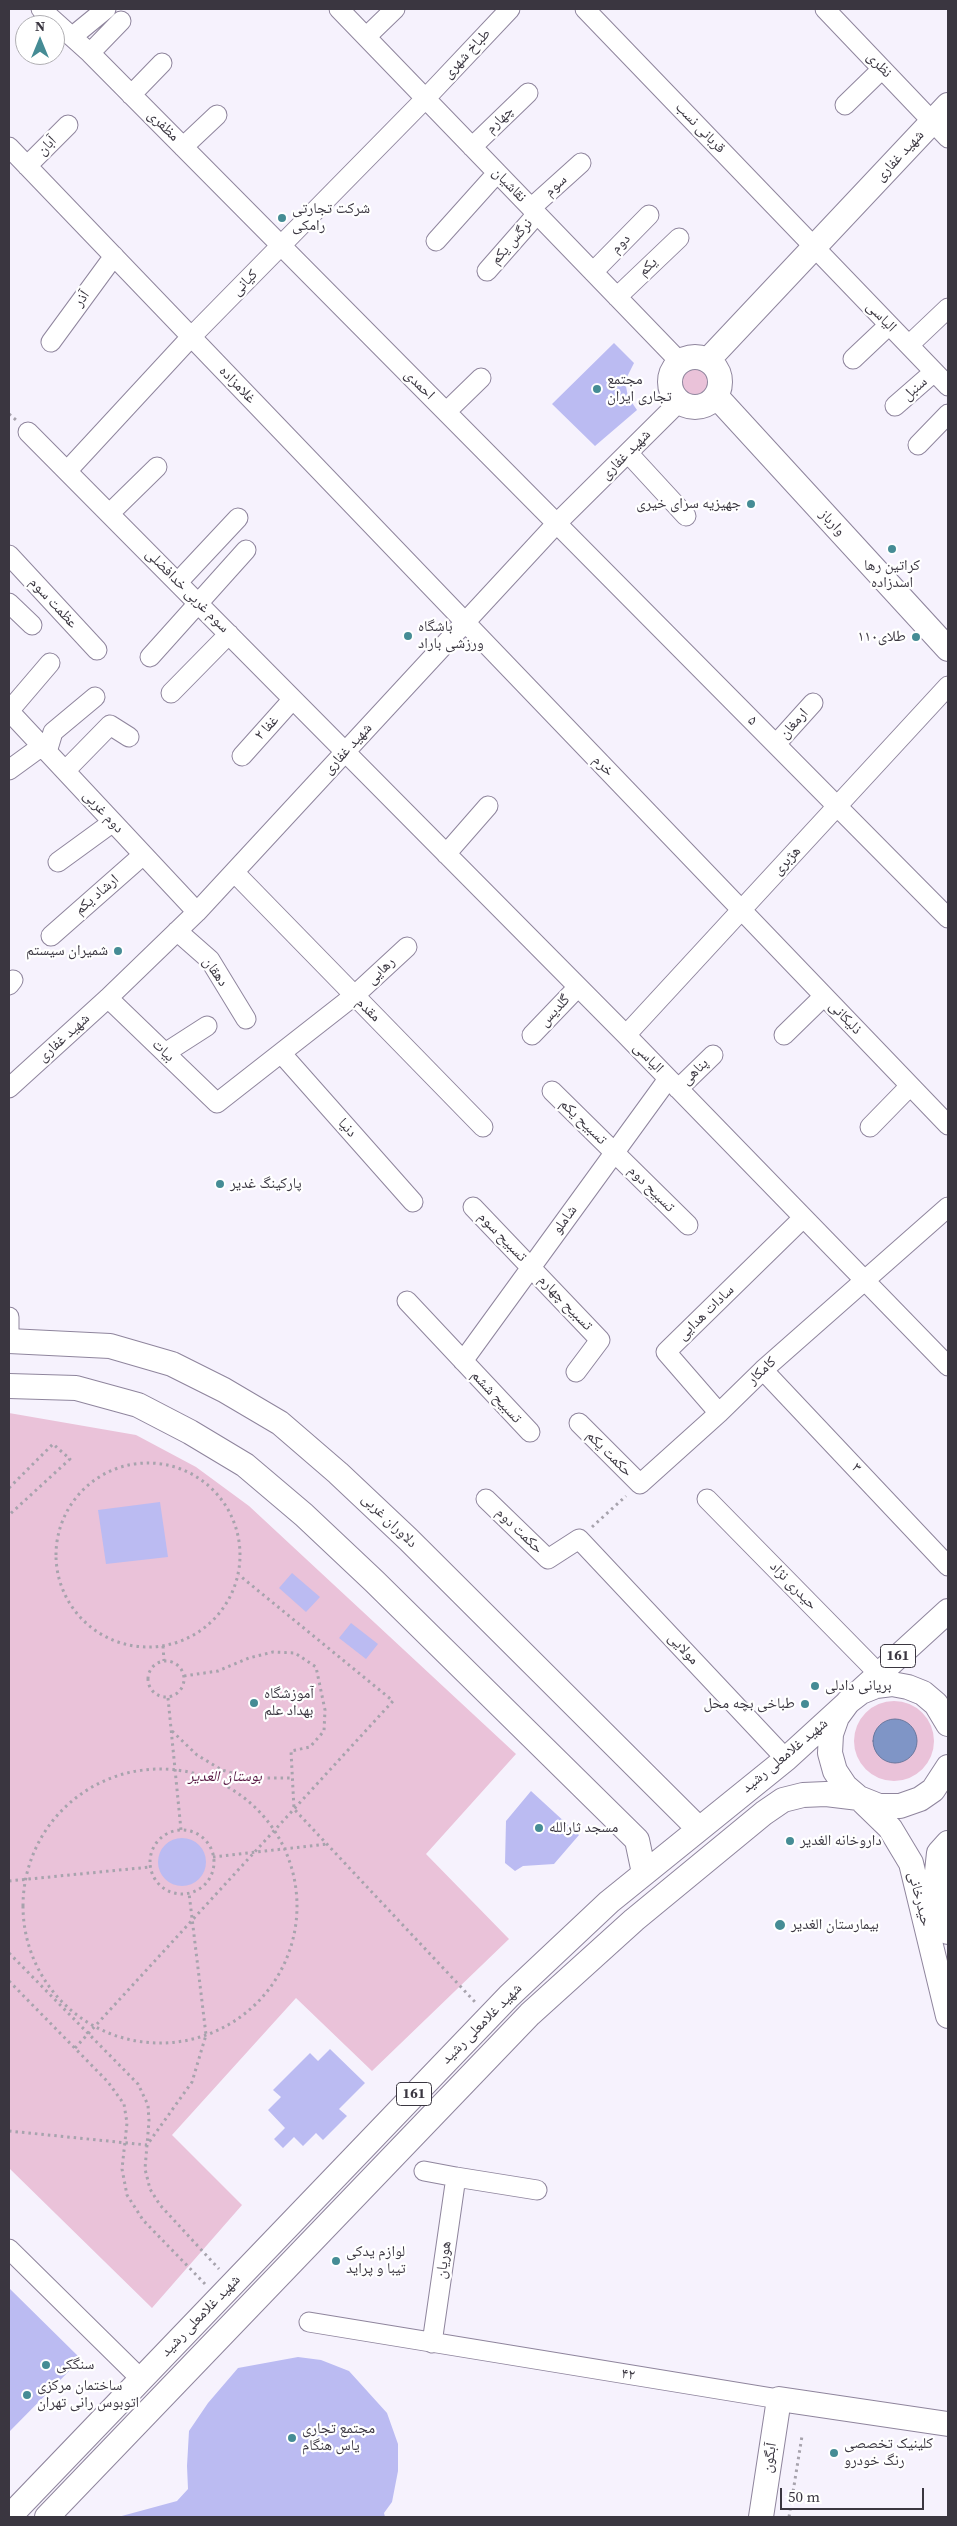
<!DOCTYPE html>
<meta charset="utf-8">
<style>
body{margin:0}
#map{position:relative;width:957px;height:2526px;overflow:hidden;background:#f6f2fd;font-family:"Source Serif 4",serif}
canvas{display:block}
.frame{position:absolute;inset:0;border:10px solid #3a3640;pointer-events:none}
.north{position:absolute;left:15px;top:15px;width:50px;height:50px;box-sizing:border-box;background:#fff;border:1px solid #b0afb3;border-radius:50%;rotate:0deg;font-size:14px;font-weight:700;line-height:20px;text-align:center;color:#3a3640}
.north::after{content:'';display:block;margin:auto;width:18px;height:22px;background:#458c95;clip-path:polygon(50% 0,100% 100%,50% 72%,0 100%)}
.scale{position:absolute;left:780px;top:2488px;width:144px;height:22px;box-sizing:border-box;border:2px solid #3a3640;border-top:0;padding-left:6px;font-size:15px;line-height:18px;white-space:nowrap;color:#3a3640;-webkit-text-stroke:4px #fff;paint-order:stroke}
</style>
<div id="map">
<canvas width="957" height="2526"></canvas>
<div class="frame"></div>
<div class="north">N</div>
<div class="scale">50 m</div>
</div>
<script>
const context = document.querySelector('canvas').getContext('2d');
context.lineJoin = 'round';
function fillPath(path, color) { context.fillStyle = color; context.fill(path, 'evenodd'); }
const shape = rows => new Path2D(rows.map(r => 'M' + r).join(''));
function trace(path, color, width, dash) { context.strokeStyle = color; context.lineWidth = width; context.lineCap = dash ? 'butt' : 'round'; context.setLineDash(dash || []); context.stroke(path); }
function label(font, color, halo, rows, align = 'center') {
  context.font = font + ' "Source Serif 4","Noto Naskh Arabic",serif'; context.lineWidth = 4.5; context.setLineDash([]); context.textBaseline = 'middle'; context.strokeStyle = halo; context.fillStyle = color; for (const [text, x, y, turn = 0] of rows) {
    context.save(); context.translate(x, y); context.rotate((+turn || 0) * Math.PI / 180); context.textAlign = isNaN(turn) ? turn : align; if (halo) context.strokeText(text, 0, 0); context.fillText(text, 0, 0); context.restore();
  }
}
const green = shape([
 '679 382a17 17 0 1 1 34 0a17 17 0 1 1-34 0Z',
 [9,1413,136,1435,196,1467,249,1506,516,1754,426,1854,509,1939,372,2071,296,1998,172,2135,242,2205,152,2308,9,2168],
 '854 1741a40 40 0 1 1 80 0a40 40 0 1 1-80 0Z'
]);
const water = shape([
 '873 1741a22 22 0 1 1 44 0a22 22 0 1 1-44 0Z'
]);
const building = shape([
 [614,343,634,363,625,381,628,397,637,410,595,446,552,404],
 [160,1502,168,1557,106,1564,98,1510],
 [292,1573,320,1597,306,1612,279,1588],
 [351,1623,378,1644,366,1659,339,1638],
 [531,1791,579,1835,554,1864,523,1866,515,1871,505,1863,506,1821],
 '158 1862a24 24 0 1 1 48 0a24 24 0 1 1-48 0Z',
 [330,2049,365,2083,339,2109,347,2116,323,2140,316,2133,303,2146,294,2137,283,2148,274,2139,285,2128,268,2110,281,2097,273,2090,310,2053,318,2061],
 [9,2288,81,2359,9,2432],
 [298,2357,321,2360,349,2371,387,2413,398,2444,398,2471,392,2502,384,2513,385,2517,118,2517,177,2501,188,2489,187,2466,189,2431,208,2403,238,2368]
]);
const path = shape([
 [9,414,16,420],
 '56 1555a92 92 0 1 1 184 0a92 92 0 1 1-184 0Z',
 [9,1488,53,1444,70,1459,9,1515],
 [592,1527,626,1496],
 [163,1646,164,1661],
 '148 1679a18 18 0 1 1 36 0a18 18 0 1 1-36 0Z',
 [184,1676,218,1671,249,1658,273,1652,295,1653,316,1667,325,1710,324,1731,310,1747,291,1751,294,1809,475,2002],
 [168,1698,181,1830],
 [172,1731,197,1755,222,1770,250,1778,293,1778],
 '23 1906a137 137 0 1 1 274 0a137 137 0 1 1-274 0Z',
 '150 1862a32 32 0 1 1 64 0a32 32 0 1 1-64 0Z',
 [213,1857,327,1844],
 [9,1881,150,1867],
 [9,1953,138,2084,148,2105,149,2121,145,2169,150,2189,160,2205,219,2269],
 [9,1981,108,2082,124,2104,127,2123,122,2169,127,2195,143,2220,205,2284],
 [75,2048,393,1701,239,1575],
 [9,2131,147,2145,192,2082,206,2035,189,1893],
 [789,2517,802,2436]
]);
const minor = shape([
 [41,9,90,53,948,918],
 [339,9,680,362],
 [585,9,948,386],
 [825,9,948,138],
 [73,36,106,9],
 [366,37,395,9],
 [90,53,121,21],
 [131,95,162,63],
 [845,105,882,69],
 [9,147,948,1125],
 [183,147,217,115],
 [472,147,528,93],
 [27,166,68,125],
 [531,208,581,163],
 [436,241,497,173],
 [487,271,537,214],
 [593,272,649,215],
 [617,297,679,238],
 [51,342,114,256],
 [909,345,948,308],
 [853,359,889,325],
 [895,406,934,372],
 [446,412,481,378],
 [28,432,626,1035,948,1366],
 [918,445,948,414],
 [628,453,686,516],
 [68,470,191,337,425,99,510,9],
 [110,513,157,467],
 [9,555,97,650],
 [178,582,238,518],
 [9,603,32,625],
 [150,657,246,550],
 [171,693,229,634],
 [9,711,197,912],
 [9,711,50,663],
 [776,744,813,703],
 [47,752,53,732,95,697],
 [242,756,293,699],
 [9,770,42,746],
 [65,771,110,725,129,737],
 [446,854,488,806],
 [58,862,113,822],
 [234,872,483,1127],
 [177,931,210,960,246,1019],
 [51,936,143,855],
 [9,985,13,980],
 [108,998,217,1103,355,995,407,947],
 [532,1035,578,987],
 [626,1035,948,686],
 [784,1035,824,996],
 [165,1053,207,1026],
 [281,1053,413,1202],
 [9,1088,108,998,197,912,557,523,679,402],
 [678,1089,713,1055],
 [552,1091,688,1225],
 [870,1127,910,1086],
 [473,1207,600,1340,576,1372],
 [407,1301,530,1432],
 [9,1317,9,1341],
 [463,1361,668,1079],
 [763,1370,948,1566],
 [719,1413,666,1352,803,1218],
 [579,1423,640,1484,719,1413,763,1370,948,1207],
 [486,1499,548,1559,579,1539,786,1759],
 [707,1499,879,1674],
 [424,2171,456,2177],
 [9,2249,141,2379],
 [309,2322,779,2399],
 [432,2343,456,2177,537,2190]
]);
const major = shape([
 '670 382a25 25 0 1 1 50 0a25 25 0 1 1-50 0Z',
 [708,360,948,105],
 [716,396,948,649],
 [9,1341,110,1346,172,1364,224,1390,280,1423,338,1473,408,1539,698,1828],
 [9,1386,76,1388,138,1405,190,1432,245,1465,304,1515,374,1581,637,1840,644,1873],
 [948,1724,936,1704,923,1693,908,1687,892,1684,876,1686,861,1692,848,1702,837,1717,831,1734,830,1753,835,1771,845,1786,859,1798,879,1806,900,1806,920,1799,933,1790,948,1767],
 [948,1843,939,1853,936,1881,948,1932],
 [9,2517,509,1996,609,1902,786,1759,948,1611],
 [47,2517,530,2014,634,1920,764,1813,783,1800,803,1795,826,1794,859,1798,890,1828,911,1863,948,2016],
 [761,2517,779,2399,948,2424]
]);
const markers = [
 [282,218,5,"#458c95"],
 [597,389,5,"#458c95"],
 [751,504,5,"#458c95"],
 [892,549,5,"#458c95"],
 [408,636,5,"#458c95"],
 [916,637,5,"#458c95"],
 [118,951,5,"#458c95"],
 [220,1184,5,"#458c95"],
 [815,1686,5,"#458c95"],
 [254,1703,5,"#458c95"],
 [805,1704,5,"#458c95"],
 [539,1828,5,"#458c95"],
 [790,1841,5,"#458c95"],
 [780,1925,6,"#458c95"],
 [336,2261,5,"#458c95"],
 [46,2365,5,"#458c95"],
 [27,2395,5,"#458c95"],
 [292,2438,5,"#458c95"],
 [834,2453,5,"#458c95"]
];
const shields = [
 [898,1656,35],
 [414,2094,35]
];
const shieldNames = [
 ["161",898,1656],
 ["161",414,2094]
];
const streetNames = [
 ["طباخ شهری",467,54,-47],
 ["نظری",879,65,47],
 ["چهارم",500,120,-44],
 ["مظفری",163,126,45],
 ["قربانی نسب",700,128,46],
 ["آبان",47,146,-45],
 ["شهید غفاری",900,156,-47],
 ["نقاشیان",509,185,46],
 ["سوم",556,186,-42],
 ["نرگس یکم",512,242,-49],
 ["دوم",621,244,-46],
 ["یکم",648,267,-44],
 ["کیانی",245,283,-45],
 ["آذر",82,299,-54],
 ["الیاسی",881,317,46],
 ["غلامزاده",237,385,46],
 ["احمدی",419,385,45],
 ["سنبل",915,389,-41],
 ["شهید غفاری",626,455,-45],
 ["وارباز",832,523,48],
 ["سوم غربی خدافضلی",187,591,45],
 ["عظمت سوم",53,603,47],
 ["۵",752,721,45],
 ["ارمغان",794,724,-48],
 ["غفا ۲",267,728,-47],
 ["شهید غفاری",348,749,-47],
 ["خرم",603,766,46],
 ["دوم غربی",103,812,47],
 ["هژبری",787,861,-47],
 ["ارشاد یکم",97,895,-41],
 ["رهایی",381,971,-43],
 ["دهقان",215,972,55],
 ["مقدم",368,1010,44],
 ["گلدیس",555,1011,-47],
 ["ذلیکانی",845,1018,46],
 ["شهید غفاری",64,1038,-42],
 ["بیات",163,1051,44],
 ["الیاسی",648,1058,46],
 ["پناهی",695,1072,-44],
 ["تسبیح یکم",583,1122,44],
 ["دنیا",347,1128,48],
 ["تسبیح دوم",651,1189,45],
 ["شاملو",565,1220,-54],
 ["تسبیح سوم",502,1237,46],
 ["تسبیح چهارم",565,1303,46],
 ["سادات هدایی",706,1313,-44],
 ["کامکار",762,1371,-43],
 ["تسبیح ششم",496,1397,47],
 ["حکمت یکم",609,1454,45],
 ["۳",856,1468,47],
 ["دلاوران غربی",389,1521,44],
 ["حکمت دوم",519,1531,44],
 ["حیدری نژاد",793,1586,46],
 ["مولایی",683,1649,47],
 ["شهید غلامعلی رشید",785,1756,-40],
 ["حیدرخانی",919,1899,76],
 ["شهید غلامعلی رشید",482,2024,-45],
 ["هوریان",444,2260,-82],
 ["شهید غلامعلی رشید",201,2316,-46],
 ["۴۲",628,2375,9],
 ["آبگون",770,2458,-81]
];
const poiNames = [
 ["شرکت تجارتی",292,209],
 ["رامکی",292,226],
 ["مجتمع",607,380],
 ["تجاری ایران",607,397],
 ["جهیزیه سرای خیری",741,504,"right"],
 ["کراتین رها",892,566,"center"],
 ["اسدزاده",892,583,"center"],
 ["باشگاه",418,627],
 ["ورزشی باراد",418,644],
 ["طلای۱۱۰",906,637,"right"],
 ["شمیران سیستم",108,951,"right"],
 ["پارکینگ غدیر",230,1184],
 ["بریانی دادلی",825,1686],
 ["آموزشگاه",264,1694],
 ["بهداد علم",264,1711],
 ["طباخی بچه محل",795,1704,"right"],
 ["مسجد ثارالله",549,1828],
 ["داروخانه الغدیر",800,1841],
 ["بیمارستان الغدیر",791,1925],
 ["لوازم یدکی",346,2252],
 ["تیبا و پراید",346,2269],
 ["سنگکی",56,2365],
 ["ساختمان مرکزی",37,2386],
 ["اتوبوس رانی تهران",37,2403],
 ["مجتمع تجاری",302,2429],
 ["یاس هنگام",302,2446],
 ["کلینیک تخصصی",844,2444],
 ["رنگ خودرو",844,2461]
];
const parkNames = [
 ["بوستان الغدیر",225,1777]
];
fillPath(green, '#eac2d9');
fillPath(water, '#7f95c6');
trace(water, '#6a789e', 1);
fillPath(building, '#bbbbf2');
trace(minor, '#8f859d', 21);
trace(major, '#8f859d', 26);
trace(path, '#a7a3ad', 3, [2.5, 4]);
trace(minor, '#fff', 19);
trace(major, '#fff', 24);
for (const [x, y, r, color] of markers) { const dot = new Path2D(); dot.arc(x, y, r, 0, 2 * Math.PI); context.fillStyle = color; context.fill(dot); trace(dot, '#fff', 2); }
for (const [x, y, w] of shields) { const box = new Path2D(); box.roundRect(x - w / 2, y - 11.5, w, 23, 4); context.fillStyle = '#fff'; context.fill(box); trace(box, '#3a3640', 1); }
label('bold 14px', '#3a3640', null, shieldNames);
label('15px', '#3a3640', '#fff', streetNames);
label('15px', '#3a3640', '#fff', poiNames, 'left');
label('italic 15px', '#571742', '#fff', parkNames);
</script>
